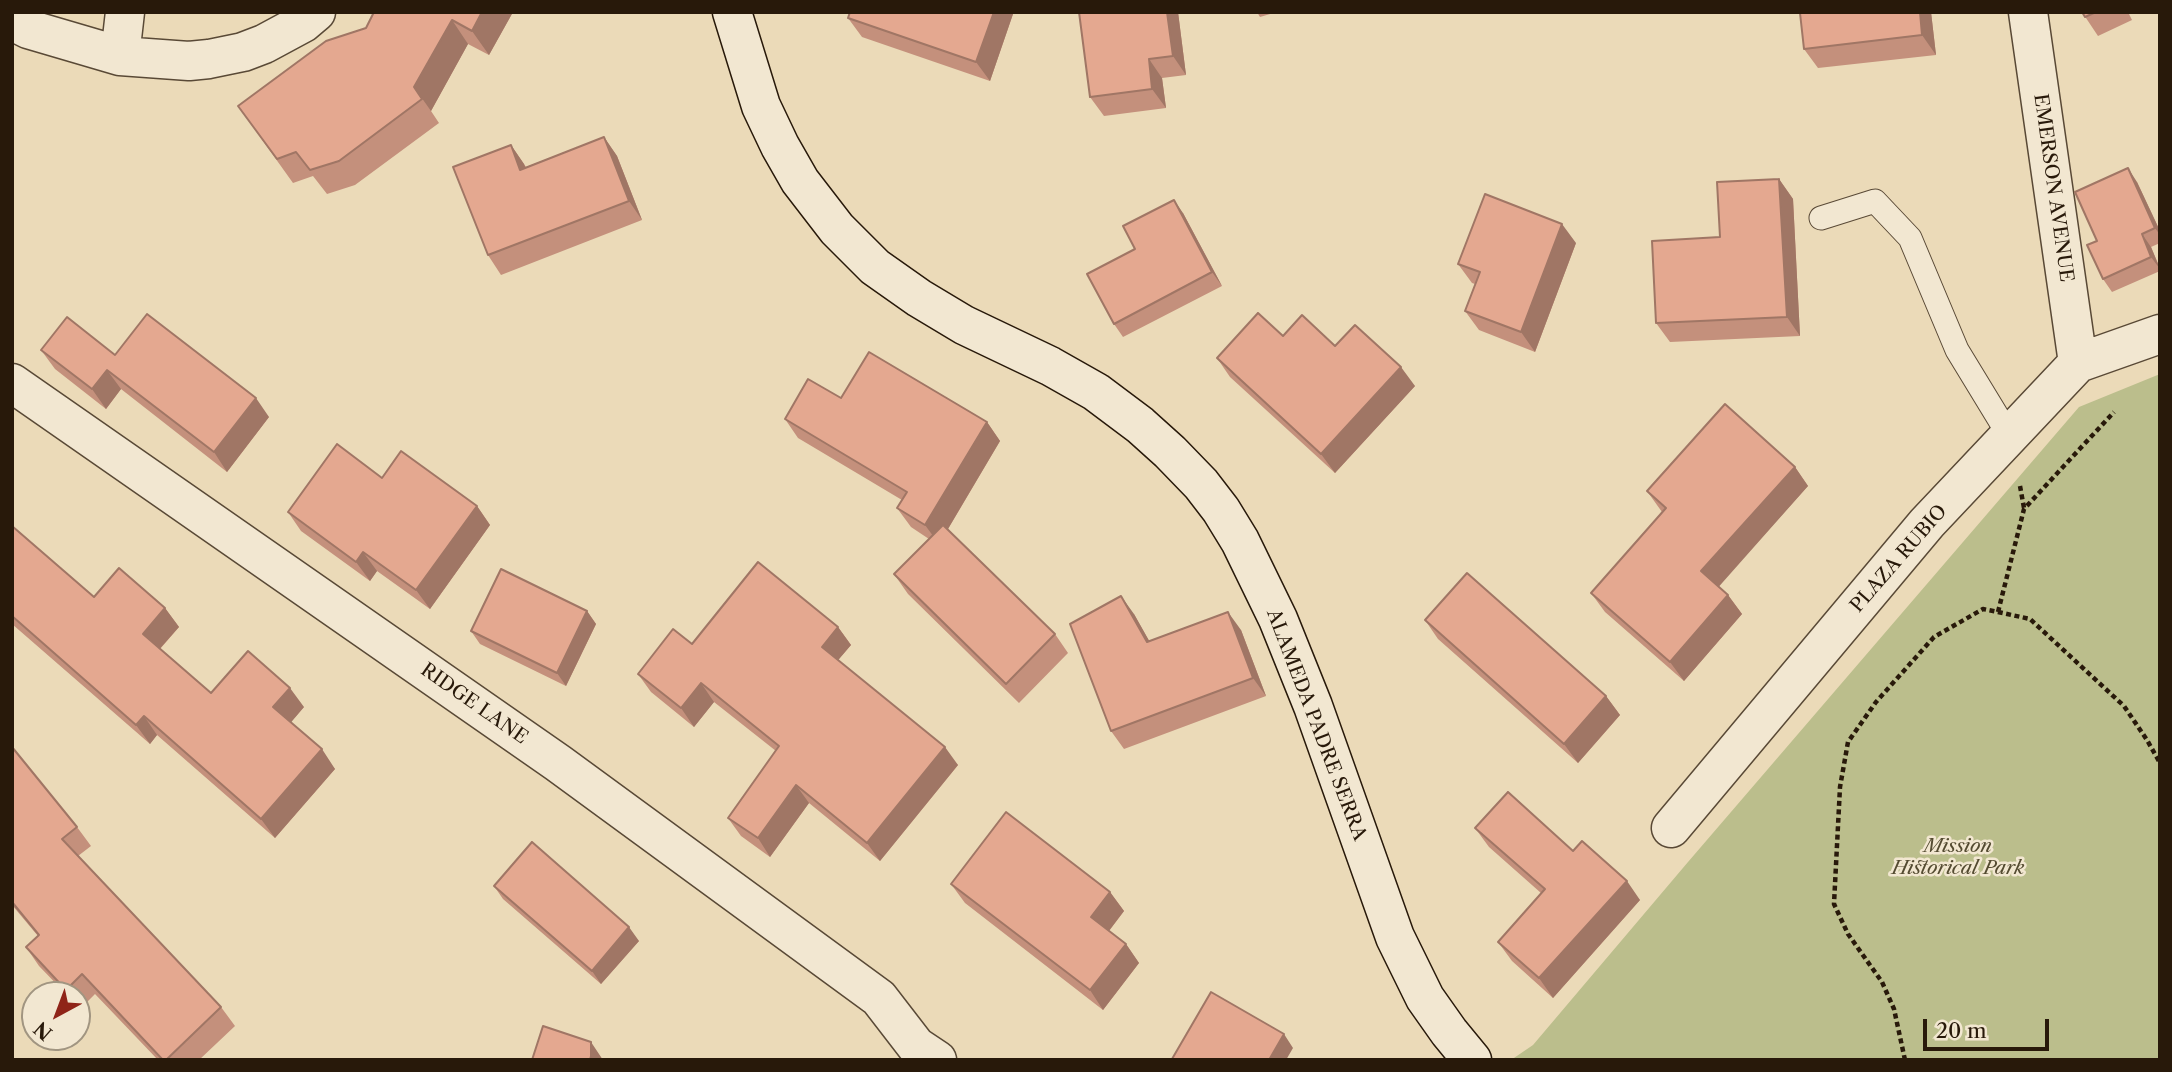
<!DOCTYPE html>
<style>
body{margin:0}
#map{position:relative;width:2172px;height:1072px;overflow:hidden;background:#ebdab8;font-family:"Libre Caslon Text",serif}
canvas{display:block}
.frame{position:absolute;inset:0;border:14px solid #28190a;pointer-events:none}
.north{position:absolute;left:21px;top:981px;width:70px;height:70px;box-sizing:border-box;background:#f2e7d1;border:2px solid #a19581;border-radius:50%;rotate:221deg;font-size:19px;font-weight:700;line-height:28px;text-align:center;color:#28190a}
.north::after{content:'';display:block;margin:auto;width:24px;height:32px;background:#8f2418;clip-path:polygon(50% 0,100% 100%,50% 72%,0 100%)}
.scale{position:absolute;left:1923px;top:1019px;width:126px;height:32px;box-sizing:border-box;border:4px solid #28190a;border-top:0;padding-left:9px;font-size:21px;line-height:24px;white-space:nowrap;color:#28190a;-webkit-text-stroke:5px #f2e7d1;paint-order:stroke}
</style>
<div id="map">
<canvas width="2172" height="1072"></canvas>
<div class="frame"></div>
<div class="north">N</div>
<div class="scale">20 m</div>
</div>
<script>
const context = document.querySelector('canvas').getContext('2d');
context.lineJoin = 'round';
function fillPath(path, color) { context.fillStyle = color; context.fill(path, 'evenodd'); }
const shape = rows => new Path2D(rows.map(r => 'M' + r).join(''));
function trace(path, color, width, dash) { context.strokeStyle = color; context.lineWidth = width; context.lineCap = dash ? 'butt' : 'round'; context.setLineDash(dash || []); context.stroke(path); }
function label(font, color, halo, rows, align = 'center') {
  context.font = font + ' "Libre Caslon Text",serif'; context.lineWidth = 5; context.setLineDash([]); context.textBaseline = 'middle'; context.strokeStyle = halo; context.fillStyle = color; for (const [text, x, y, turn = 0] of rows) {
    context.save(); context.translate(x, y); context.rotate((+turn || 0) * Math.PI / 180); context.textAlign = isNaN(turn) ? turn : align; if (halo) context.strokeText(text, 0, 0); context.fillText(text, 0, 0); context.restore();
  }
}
const green = shape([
 [2160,374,2160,1060,1511,1060,1533,1045,1688,862,2079,407]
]);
const path = shape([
 [2020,486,2024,508],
 [1998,612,2024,509,2114,412],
 [1905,1060,1894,1009,1882,982,1848,934,1834,904,1840,787,1848,742,1876,702,1934,637,1983,609,1998,612,2030,619,2124,706,2147,740,2160,763]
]);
const lane = shape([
 [1821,218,1875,201,1910,238,1957,350,2010,437]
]);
const street = shape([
 [2028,12,2078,363],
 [12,21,28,29,120,56,189,61,209,59,243,52,264,44,303,23,316,12],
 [120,56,125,12],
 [12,383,558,763,879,998,916,1046,937,1060],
 [1671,828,1927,523,2078,363,2160,334]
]);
const secondary = shape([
 [732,12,761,106,780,146,800,181,837,229,875,267,919,298,964,325,1050,366,1096,392,1140,425,1170,452,1201,484,1221,510,1240,541,1278,619,1313,706,1395,937,1425,998,1449,1032,1472,1060]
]);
const wall = shape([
 [513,12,489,55,468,44,431,111,439,123,355,185,327,194,313,176,293,183,238,106,366,28],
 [850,12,1012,12,1013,14,990,81,862,37,848,18],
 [1079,12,1178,12,1186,75,1162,78,1166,108,1104,116,1090,97],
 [1257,12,1277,12,1260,17],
 [1931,12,1936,55,1818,68,1804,49],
 [2082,12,2128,12,2132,20,2098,36],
 [604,137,617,156,642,220,501,275,488,255,511,145,526,167],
 [1779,179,1793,199,1800,336,1670,342,1656,323,1720,237],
 [2137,182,2160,231,2160,243,2151,247,2160,268,2160,271,2112,292,2103,279,2097,241],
 [1183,213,1222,286,1123,337,1114,324,1135,249],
 [1576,243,1535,352,1479,330,1465,311,1475,284,1472,283,1458,264],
 [1283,336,1335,346,1415,386,1335,473,1230,377,1217,358],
 [41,350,115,355,269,417,227,472,121,389,106,409,55,369],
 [841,398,987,422,1000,441,948,529,1055,634,1068,653,1019,703,908,594,894,574,929,539,911,527,897,508,902,500,798,438,785,419],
 [1795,467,1808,486,1718,586,1728,595,1742,614,1684,681,1605,612,1591,593,1662,512,1647,491],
 [382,478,477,506,490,525,430,609,377,571,370,581,301,531,288,512],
 [12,526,94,597,165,608,179,627,160,649,211,693,304,707,291,722,335,769,275,838,157,735,150,744,12,624],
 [587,611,596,624,566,686,480,644,471,631],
 [1134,614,1149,641,1241,630,1266,696,1124,749,1111,731],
 [1425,620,1606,696,1620,715,1578,763,1438,639],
 [838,627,851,645,838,660,958,765,880,861,809,803,770,857,741,836,728,818,776,751,714,702,694,727,651,692,638,674,692,644],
 [12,747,77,827,91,846,78,856,221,1007,235,1026,199,1060,158,1060,95,994,80,1009,77,1006,77,995,67,995,39,966,26,947,38,936,12,905],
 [1475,828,1573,851,1640,900,1553,998,1512,961,1498,942,1541,893,1489,847],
 [951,884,1110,892,1124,911,1109,931,1126,944,1139,963,1103,1010,965,903],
 [494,886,639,941,601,984,503,899]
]);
const shadedWall = shape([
 [482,12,513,12,489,55,472,31],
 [994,12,1012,12,1013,14,990,81,976,62],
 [1167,12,1178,12,1186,75,1173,56],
 [1920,12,1931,12,1936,55,1922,35],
 [452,20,468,44,431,111,414,87],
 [1149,59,1162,78,1166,108,1152,89],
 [604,137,617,156,642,220,629,201],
 [511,145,524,164,534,189,520,170],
 [2128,168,2137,182,2160,231,2160,235,2155,228],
 [1779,179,1793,199,1800,336,1787,317],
 [1174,200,1183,213,1222,286,1212,272],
 [1562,224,1576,243,1535,352,1521,332],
 [2142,234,2151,247,2160,269,2151,257],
 [1401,367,1415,386,1335,473,1321,454],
 [107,370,121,389,106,409,92,389],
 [256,398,269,417,227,472,214,452],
 [987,422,1000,441,939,544,925,525],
 [1795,467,1808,486,1715,591,1701,571],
 [477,506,490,525,430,609,416,590],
 [363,552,377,571,370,581,356,562],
 [1728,595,1742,614,1684,681,1670,662],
 [1121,596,1134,614,1160,660,1147,642],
 [165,608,179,627,156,653,143,634],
 [587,611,596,624,566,686,557,673],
 [1228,612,1241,630,1266,696,1253,678],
 [838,627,851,645,834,665,822,647],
 [701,683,714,702,694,727,681,708],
 [290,688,304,707,287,727,273,707],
 [1606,696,1620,715,1578,763,1564,744],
 [144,716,157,735,150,744,136,725],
 [945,747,958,765,880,861,867,843],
 [322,749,335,769,275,838,261,819],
 [796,785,809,803,770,857,758,838],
 [1627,881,1640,900,1553,998,1539,978],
 [1110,892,1124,911,1105,936,1091,917],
 [629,927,639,941,601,984,592,971],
 [1126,944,1139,963,1103,1010,1090,990],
 [1284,1034,1293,1048,1286,1060,1269,1060],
 [591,1042,603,1060,590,1060]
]);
const building = shape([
 [374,12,482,12,472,31,452,20,414,87,422,99,339,161,310,170,296,152,277,159,238,106,326,41,366,28,374,12],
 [850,12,994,12,976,62,848,18,850,12],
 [1079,12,1167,12,1173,56,1149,59,1152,89,1090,97,1079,12],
 [1920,12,1922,35,1804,49,1800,13,1920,12],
 [2082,12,2096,12,2085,17,2082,12],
 [604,137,629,201,488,255,453,167,511,145,520,170,604,137],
 [2128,168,2155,228,2142,234,2151,257,2103,279,2087,245,2097,241,2075,192,2128,168],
 [1779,179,1787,317,1656,323,1652,241,1720,237,1717,182,1779,179],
 [1485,194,1562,224,1521,332,1465,311,1480,272,1458,264,1485,194],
 [1174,200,1212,272,1114,324,1087,274,1135,249,1123,226,1174,200],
 [1258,313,1283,336,1302,315,1335,346,1355,325,1401,367,1321,454,1217,358,1258,313],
 [147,314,256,398,214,452,107,370,92,389,41,350,67,317,115,355,147,314],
 [869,352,987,422,925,525,897,508,907,492,785,419,808,379,841,398,869,352],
 [1725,404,1795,467,1701,571,1728,595,1670,662,1591,593,1666,508,1647,491,1725,404],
 [337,444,382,478,401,451,477,506,416,590,363,552,356,562,288,512,337,444],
 [943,525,1055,634,1006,684,894,574,943,525],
 [12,526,94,597,119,568,165,608,143,634,211,693,248,651,290,688,273,707,322,749,261,819,144,716,136,725,12,616,12,526],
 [758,562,838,627,822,647,945,747,867,843,796,785,758,838,728,818,779,746,701,683,681,708,638,674,673,629,692,644,758,562],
 [501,569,587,611,557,673,471,631,501,569],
 [1467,573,1606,696,1564,744,1425,620,1467,573],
 [1121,596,1147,642,1228,612,1253,678,1111,731,1070,624,1121,596],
 [12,747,77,827,62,839,221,1007,166,1060,163,1060,82,974,66,990,26,947,39,935,12,902,12,747],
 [1508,792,1573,851,1582,841,1627,881,1539,978,1498,942,1545,889,1475,828,1508,792],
 [1006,812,1110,892,1091,917,1126,944,1090,990,951,884,1006,812],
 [532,842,629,927,592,971,494,886,532,842],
 [1211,992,1284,1034,1269,1060,1172,1059,1211,992],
 [543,1026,591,1042,591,1056,590,1060,532,1060,543,1026]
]);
const streetNames = [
 ["EMERSON AVENUE",2053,188,82],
 ["PLAZA RUBIO",1899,559,-49],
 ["RIDGE LANE",474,704,35],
 ["ALAMEDA PADRE SERRA",1316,725,69]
];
const parkNames = [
 ["Mission",1958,847],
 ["Historical Park",1958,869]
];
fillPath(green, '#bbbe8c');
trace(lane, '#594936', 25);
trace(street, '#594936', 41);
trace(secondary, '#28190a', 41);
trace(path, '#28190a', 4.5, [5, 3.5]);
trace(lane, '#f2e7d1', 23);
trace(street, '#f2e7d1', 38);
trace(secondary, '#f2e7d1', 38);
fillPath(wall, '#c4907c');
fillPath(shadedWall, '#a07665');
fillPath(building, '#e4a890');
trace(building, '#a07665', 2);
label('19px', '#28190a', '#f2e7d1', streetNames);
label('italic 19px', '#544b31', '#f2e7d1', parkNames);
</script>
